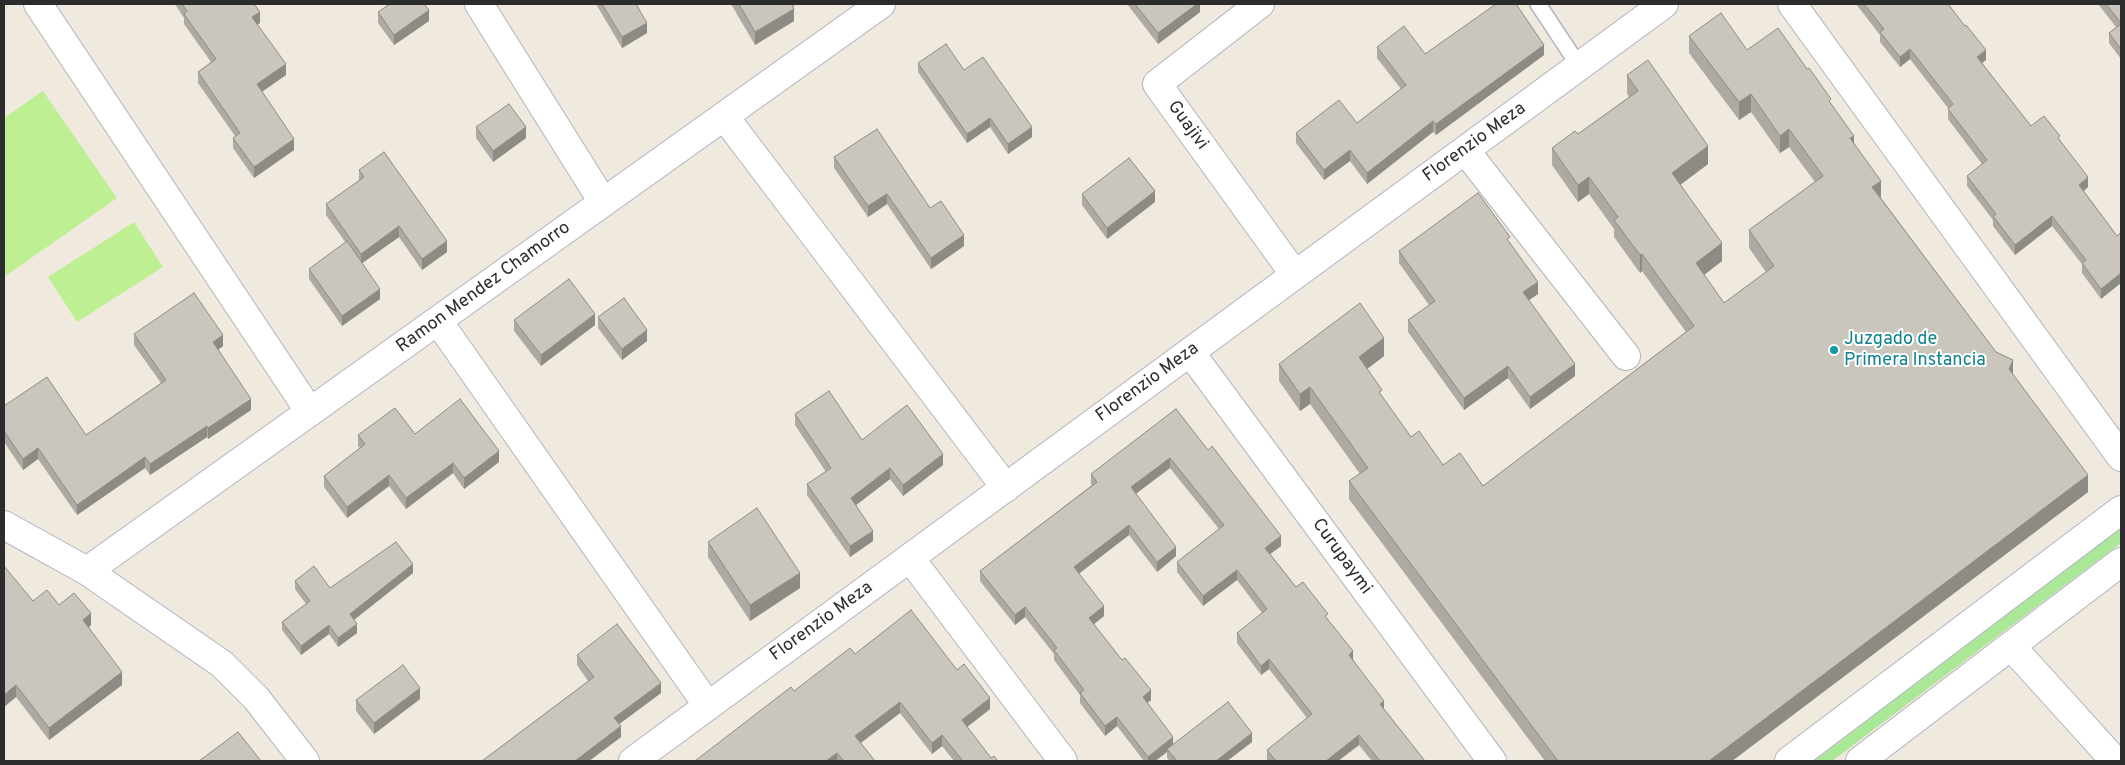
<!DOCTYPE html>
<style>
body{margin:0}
#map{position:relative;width:2125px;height:765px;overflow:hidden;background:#efe9de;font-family:Overpass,sans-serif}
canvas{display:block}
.frame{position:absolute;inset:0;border:5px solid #2c2c2c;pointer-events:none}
</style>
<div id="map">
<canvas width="2125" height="765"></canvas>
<div class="frame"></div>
</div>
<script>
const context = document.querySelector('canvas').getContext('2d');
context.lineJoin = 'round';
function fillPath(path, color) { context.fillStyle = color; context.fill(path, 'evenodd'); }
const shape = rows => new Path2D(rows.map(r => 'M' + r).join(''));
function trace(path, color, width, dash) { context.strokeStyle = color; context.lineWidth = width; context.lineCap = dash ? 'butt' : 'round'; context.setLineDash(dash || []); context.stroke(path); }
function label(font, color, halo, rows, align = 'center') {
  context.font = font + ' Overpass,sans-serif'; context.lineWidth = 4; context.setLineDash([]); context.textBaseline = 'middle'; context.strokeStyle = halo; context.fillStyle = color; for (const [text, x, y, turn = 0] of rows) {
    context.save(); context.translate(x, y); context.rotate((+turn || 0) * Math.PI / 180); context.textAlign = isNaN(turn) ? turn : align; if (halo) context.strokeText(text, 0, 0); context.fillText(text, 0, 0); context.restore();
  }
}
const green = shape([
 [2121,528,2121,543,1832,761,1814,761]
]);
const pitch = shape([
 [43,91,117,198,4,277,4,118],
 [134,222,163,267,77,322,48,277]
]);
const service = shape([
 [1538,4,1579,66]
]);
const minor = shape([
 [38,4,310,412],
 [479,4,603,202],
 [1260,4,1157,84,1295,275],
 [1792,4,2121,457],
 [724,116,1006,488],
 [1465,150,1626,356],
 [438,321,708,706],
 [1190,352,1492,761],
 [4,525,87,571,222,664,256,698,305,761],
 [910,558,1063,761],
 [87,571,881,4],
 [2011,646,2115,761],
 [633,761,1664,4],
 [1789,761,2121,510],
 [1860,761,2121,562]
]);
const wall = shape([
 [175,4,254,4,260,23,257,25,286,75,262,92,294,150,254,178,233,148,233,138,235,136,198,83,198,72,211,62,184,24,184,18],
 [596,4,636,4,647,33,622,48],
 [731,4,798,4,793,6,794,21,755,45],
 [1127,4,1200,4,1200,12,1158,44],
 [1856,4,1948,4,1986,60,1982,63,2031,126,2060,140,2088,187,2084,191,2117,236,2101,299,2082,273,2082,264,2052,226,2015,255,1993,226,1993,220,1967,186,1967,176,1982,164,1948,119,1948,108,1910,59,1900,67,1880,42,1880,35],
 [2098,4,2121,4,2121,59,2109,43,2109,33,2116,27],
 [378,12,429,21,394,45,378,23],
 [1689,36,1747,50,1831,105,1854,143,1881,198,2013,375,2088,492,1732,761,1545,761,1349,499,1349,481,1360,474,1310,404,1300,411,1279,381,1279,364,1384,356,1367,369,1382,397,1411,437,1443,465,1483,486,1686,332,1642,271,1640,273,1614,237,1614,229,1589,194,1578,202,1552,165,1552,148,1578,134,1629,97,1627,93,1627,75,1708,164,1680,185,1722,261,1704,275,1724,303,1766,272,1749,248,1749,230,1815,182,1789,147,1780,153,1751,112,1739,120,1689,53],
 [1377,47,1425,54,1544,55,1436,135,1433,132,1367,184,1350,161,1324,180,1296,143,1296,133,1357,123,1401,89,1377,58],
 [918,63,964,70,1032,137,1008,154,990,127,967,143,918,72],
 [476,127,526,138,493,162,476,138],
 [834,157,930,208,964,246,931,269,887,204,868,217,834,168],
 [359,170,447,252,422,270,399,237,362,263,380,299,342,326,309,279,309,269,346,243,326,215,326,204,359,181],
 [1082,194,1155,202,1107,239,1082,205],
 [1510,243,1538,294,1529,300,1575,376,1530,409,1508,378,1464,410,1408,332,1408,320,1429,305,1399,263,1399,251],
 [598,317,647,341,622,360,598,328],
 [514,320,595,325,541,366,514,331],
 [134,334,223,346,218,350,251,410,208,439,207,437,150,475,145,468,77,515,38,459,23,470,4,442,4,406,86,435,161,383,134,345],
 [1176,409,1281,546,1270,554,1296,587,1328,619,1384,709,1425,761,1372,761,1359,745,1338,761,1268,761,1267,760,1267,750,1307,718,1269,669,1261,675,1237,643,1237,633,1262,613,1237,580,1203,606,1177,572,1177,562,1219,529,1170,468,1136,494,1176,556,1157,572,1129,535,1079,574,1104,616,1094,624,1151,700,1147,703,1173,745,1252,742,1227,761,1170,761,1167,758,1167,752,1155,761,1144,761,1117,726,1105,736,1080,703,1080,695,1054,660,1054,654,1025,617,1015,625,980,581,980,571,1092,485,1091,484,1091,474],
 [795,414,862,440,943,465,903,496,890,479,856,505,873,541,850,557,807,495,807,484,826,472,795,425],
 [415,434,499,462,464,489,453,473,406,509,389,486,347,518,324,487,324,476,360,448,358,446,358,435],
 [708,542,800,588,750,621,708,557],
 [413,573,354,620,357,633,338,647,329,634,301,655,282,630,282,622,306,604,295,589,295,581,330,588],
 [33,601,59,605,91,625,89,627,122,685,49,740,16,697,4,707],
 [855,654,957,670,990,709,967,727,991,758,998,761,954,761,942,746,932,754,900,713,861,743,875,761,695,761,794,691],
 [577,655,661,693,619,724,621,737,589,761,482,761,588,681,577,665],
 [420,699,374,734,356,711,356,700]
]);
const shadedWall = shape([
 [1195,4,1200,4,1200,12,1158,44,1158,33],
 [794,9,794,21,755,45,755,32],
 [429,10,429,21,394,45,394,35],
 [260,12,260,23,252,28,252,17],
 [647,23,647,33,622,48,622,37],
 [1544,45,1544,55,1436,135,1436,124],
 [1910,49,1910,59,1900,67,1900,57],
 [1986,50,1986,60,1977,67,1977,57],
 [286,64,286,75,257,95,257,84],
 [1751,94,1751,112,1739,120,1739,102],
 [990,118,990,127,967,143,967,134],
 [1433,121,1433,132,1367,184,1367,173],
 [526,127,526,138,493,162,493,151],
 [1032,127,1032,137,1008,154,1008,144],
 [1789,129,1789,147,1780,153,1780,136],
 [1854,136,1854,153,1850,138],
 [294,139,294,150,254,178,254,167],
 [1708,146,1708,164,1672,191,1672,173],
 [1350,150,1350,161,1324,180,1324,170],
 [1589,177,1589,194,1578,202,1578,185],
 [2088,177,2088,187,2079,195,2079,185],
 [1881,181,1881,198,1872,187],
 [1155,191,1155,202,1107,239,1107,228],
 [887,194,887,204,868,217,868,206],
 [2052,216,2052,226,2015,255,2015,245],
 [399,226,399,237,361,264,361,254],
 [964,235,964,246,931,269,931,258],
 [447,241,447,252,422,270,422,259],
 [1722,243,1722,261,1696,281,1696,263],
 [1642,254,1642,271,1640,273,1640,255],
 [2121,273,2121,283,2101,299,2101,289],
 [1538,282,1538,294,1523,304,1523,292],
 [380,289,380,299,342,326,342,316],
 [595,314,595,325,541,366,541,355],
 [647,330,647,341,622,360,622,349],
 [223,335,223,346,213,353,213,342],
 [1384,338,1384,356,1359,375,1359,357],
 [2013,360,2013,377,2009,369],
 [1575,364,1575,376,1530,409,1530,397],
 [1508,366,1508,378,1464,410,1464,398],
 [1310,387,1310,404,1300,411,1300,394],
 [251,399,251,410,208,439,208,428],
 [207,426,207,437,150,475,150,464],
 [38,448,38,459,23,470,23,459],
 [499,451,499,462,464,489,464,478],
 [943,454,943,465,903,496,903,485],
 [145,457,145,468,77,515,77,505],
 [1170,458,1170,468,1131,497,1131,487],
 [453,463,453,473,406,509,406,498],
 [890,468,890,479,851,509,851,498],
 [389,475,389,486,347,518,347,507],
 [2088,475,2088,492,1732,761,1709,761],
 [1129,525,1129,535,1074,577,1074,567],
 [873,531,873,541,850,557,850,546],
 [1281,536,1281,546,1265,558,1265,548],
 [1176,547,1176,556,1157,572,1157,562],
 [413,564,413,573,350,623,350,614],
 [1237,570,1237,580,1203,606,1203,596],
 [800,573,800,588,750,621,750,605],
 [1104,606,1104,616,1089,628,1089,618],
 [1025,607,1025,617,1015,625,1015,615],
 [91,613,91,625,83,632,83,620],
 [357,624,357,633,338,647,338,638],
 [329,625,329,634,301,655,301,646],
 [1353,651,1353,661,1349,655],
 [1269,659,1269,669,1261,675,1261,666],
 [122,672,122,685,49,740,49,728],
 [661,683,661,693,614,728,614,718],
 [16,685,16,697,4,707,4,695],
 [420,688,420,699,374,734,374,723],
 [1151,690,1151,700,1143,707,1143,697],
 [990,698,990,709,962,731,962,720],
 [1384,701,1384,711,1380,704],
 [900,702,900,713,855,747,855,736],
 [1117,717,1117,726,1105,736,1105,726],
 [621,726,621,737,589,761,575,761],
 [1252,733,1252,742,1227,761,1216,761],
 [942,735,942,746,932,754,932,743],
 [1359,735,1359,745,1338,761,1326,761],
 [1173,737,1173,747,1167,749,1167,752,1155,761,1148,761,1148,757],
 [837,753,837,761,826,761]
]);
const building = shape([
 [182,4,254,4,260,12,252,17,286,64,257,84,294,139,254,167,233,138,240,133,198,72,216,59,184,14,187,11,182,4],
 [390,4,424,4,429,10,394,35,378,12,390,4],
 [602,4,636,4,647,23,622,37,602,4],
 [739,4,792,4,794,9,755,32,739,4],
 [1135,4,1197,4,1158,33,1135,4],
 [1496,4,1516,4,1544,45,1436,124,1433,121,1367,173,1350,150,1324,170,1296,133,1339,100,1357,123,1406,85,1377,47,1404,26,1425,54,1496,4],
 [1864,4,1948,4,1965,26,1966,25,1986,50,1977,57,2031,126,2044,116,2060,136,2058,138,2088,177,2079,185,2117,236,2121,232,2121,273,2101,289,2082,263,2086,260,2052,216,2015,245,1993,216,1996,214,1967,176,1987,160,1948,109,1953,104,1910,49,1900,57,1880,32,1884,29,1864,4],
 [2106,4,2121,4,2121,23,2106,4],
 [1721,13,1747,50,1778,28,1807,69,1809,68,1831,99,1829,101,1854,136,1850,138,1881,181,1872,187,1996,352,2013,360,2009,369,2088,475,1709,761,1558,761,1349,481,1368,468,1310,387,1300,394,1279,364,1360,303,1384,338,1359,357,1382,390,1379,392,1411,437,1419,431,1443,465,1460,453,1483,486,1694,326,1642,254,1640,255,1614,220,1618,217,1589,177,1578,185,1552,148,1575,131,1578,134,1638,91,1627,75,1648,60,1708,146,1672,173,1722,243,1696,263,1724,303,1774,266,1749,230,1823,176,1789,129,1780,136,1751,94,1739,102,1689,36,1721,13],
 [2121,24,2121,49,2109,33,2121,24],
 [946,44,964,70,983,57,1032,127,1008,144,990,118,967,134,918,63,946,44],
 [509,104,526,127,493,151,476,127,509,104],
 [877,129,930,208,941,201,964,235,931,258,887,194,868,206,834,157,877,129],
 [384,152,447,241,422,259,399,226,361,254,326,204,364,177,359,170,384,152],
 [1129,158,1155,191,1107,228,1082,194,1129,158],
 [1478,193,1510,237,1507,239,1538,282,1523,292,1575,364,1530,397,1508,366,1464,398,1408,320,1435,301,1399,251,1478,193],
 [347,241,380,289,342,316,309,269,347,241],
 [569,279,595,314,541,355,514,320,569,279],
 [194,293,223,335,213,342,251,399,208,428,207,426,150,464,145,457,77,505,38,448,23,459,4,431,4,406,47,377,86,435,166,380,134,334,194,293],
 [624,298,647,330,622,349,598,317,624,298],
 [829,391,862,440,907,405,943,454,903,485,890,468,851,498,873,531,850,546,807,484,831,468,795,414,829,391],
 [460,399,499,451,464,478,453,463,406,498,389,475,347,507,324,476,365,444,358,435,395,408,415,434,460,399],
 [1176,409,1208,450,1212,446,1281,536,1265,548,1296,587,1303,582,1328,614,1325,616,1353,651,1349,655,1384,701,1380,704,1425,761,1380,761,1359,735,1326,761,1276,761,1267,750,1312,714,1269,659,1261,666,1237,633,1267,609,1237,570,1203,596,1177,562,1224,525,1170,458,1131,487,1176,547,1157,562,1129,525,1074,567,1104,606,1089,618,1122,660,1125,658,1151,690,1143,697,1173,737,1148,757,1117,717,1105,726,1080,693,1084,690,1054,650,1057,648,1025,607,1015,615,980,571,1097,482,1091,474,1176,409],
 [757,508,800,573,750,605,708,542,757,508],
 [396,542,413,564,350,614,357,624,338,638,329,625,301,646,282,622,310,601,295,581,314,566,330,588,396,542],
 [4,566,33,601,47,590,59,605,74,593,91,613,83,620,122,672,49,728,16,685,4,695,4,566],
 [911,610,957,670,964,664,990,698,962,720,991,758,994,756,998,761,963,761,942,735,932,743,900,702,855,736,875,761,844,761,837,753,826,761,695,761,791,687,794,691,850,648,855,654,911,610],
 [617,624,661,683,614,718,621,726,575,761,482,761,594,677,577,655,617,624],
 [403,665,420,688,374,723,356,700,403,665],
 [1228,702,1252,733,1216,761,1177,761,1167,749,1228,702],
 [238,732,261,761,199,761,238,732]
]);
const markers = [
 [1834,350,5,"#0f9aa8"]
];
const streetNames = [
 ["Guajivi",1187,126,54],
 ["Florenzio Meza",1475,143,-36],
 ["Ramon Mendez Chamorro",484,288,-36],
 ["Florenzio Meza",1148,383,-36],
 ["Curupaymi",1341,557,54],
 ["Florenzio Meza",822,622,-36]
];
const cultureNames = [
 ["Juzgado de",1844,340],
 ["Primera Instancia",1844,361]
];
fillPath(green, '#aae898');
fillPath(pitch, '#bef093');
trace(service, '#b2b3c1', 18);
trace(minor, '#b2b3c1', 30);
trace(service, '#fff', 15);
trace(minor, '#fff', 28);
fillPath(wall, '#aeaaa3');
fillPath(shadedWall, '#8d8b84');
fillPath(building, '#cac6bd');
trace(building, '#8d8b84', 1);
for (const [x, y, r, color] of markers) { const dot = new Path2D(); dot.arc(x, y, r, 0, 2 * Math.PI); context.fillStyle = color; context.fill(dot); trace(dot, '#fff', 2); }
label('18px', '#2c2c2c', '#fff', streetNames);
label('18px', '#0d838f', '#fff', cultureNames, 'left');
</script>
